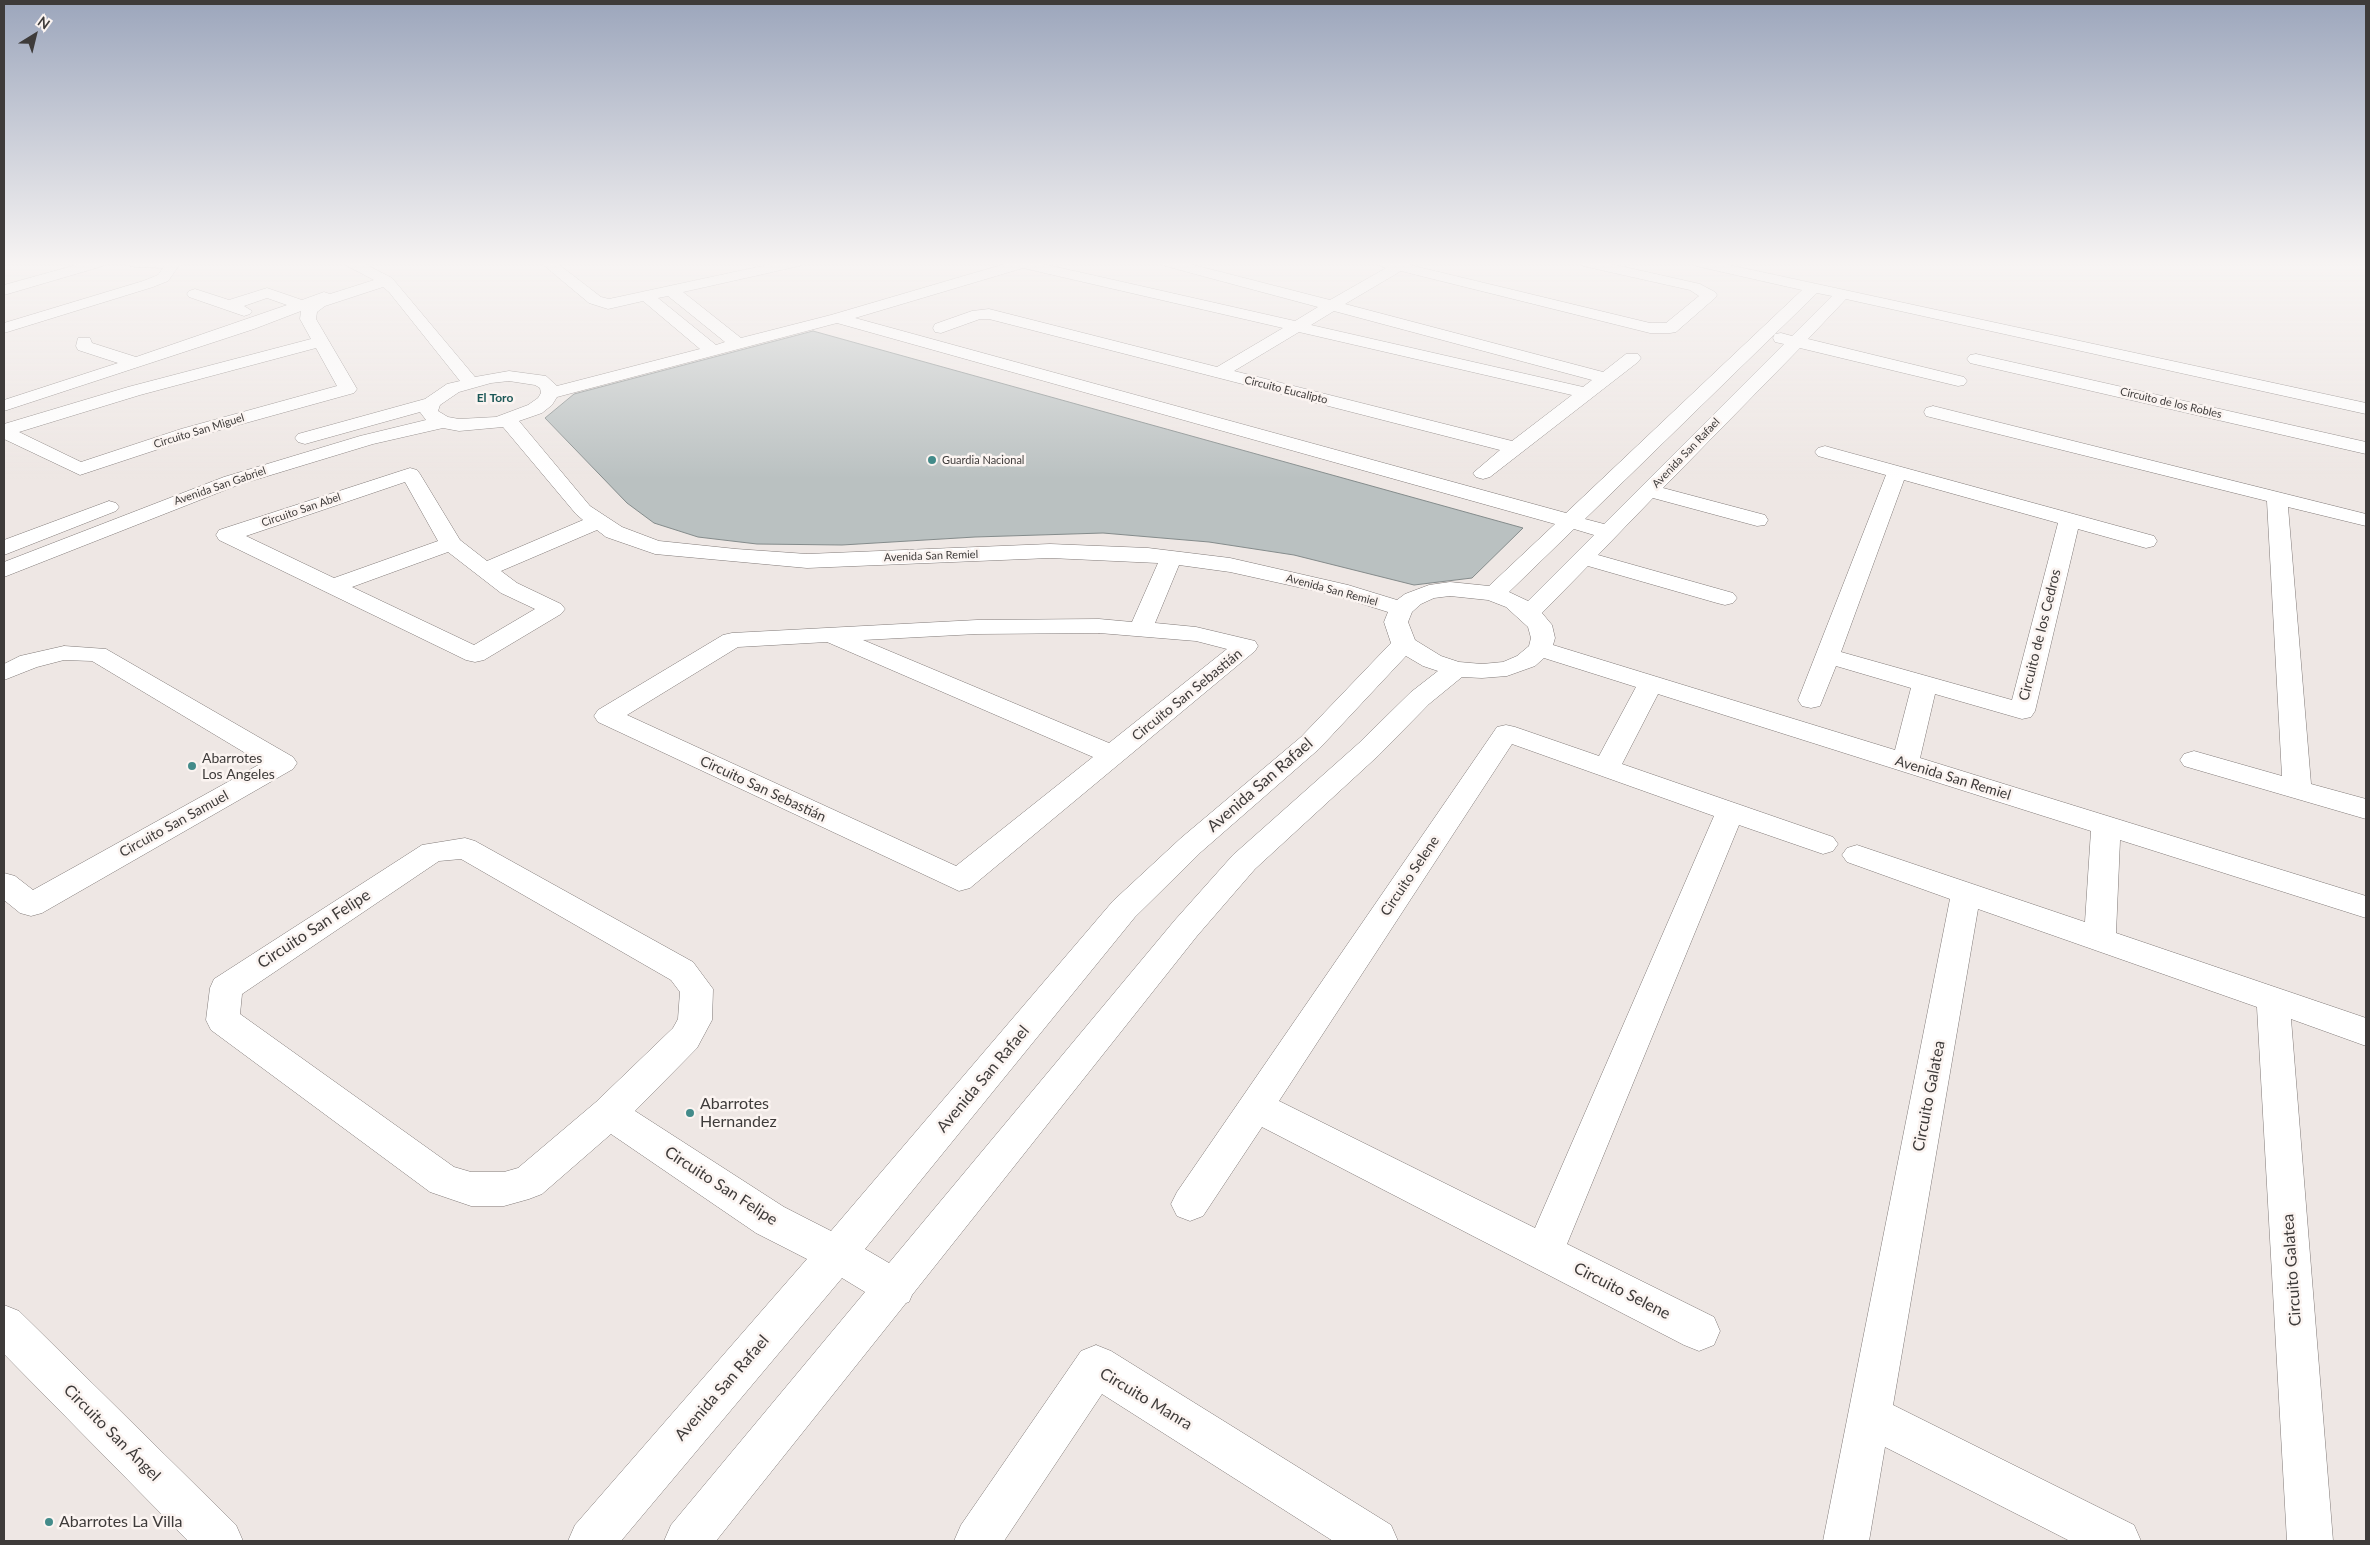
<!DOCTYPE html>
<meta charset="utf-8">
<style>
body{margin:0}
#map{position:relative;width:2370px;height:1545px;overflow:hidden;background:#eee7e4;font-family:Lato,sans-serif}
canvas{display:block}
.frame{position:absolute;inset:0;border:5px solid #3e3b3a;pointer-events:none}
.north{position:absolute;left:10px;top:10px;width:50px;height:50px;-webkit-text-stroke:4px #fbf4f1;paint-order:stroke;rotate:36deg;font-size:14px;font-weight:700;line-height:20px;text-align:center;color:#3e3b3a}
.north::after{content:'';display:block;margin:auto;width:18px;height:22px;background:#3e3b3a;clip-path:polygon(50% 0,100% 100%,50% 72%,0 100%)}
</style>
<div id="map">
<canvas width="2370" height="1545"></canvas>
<div class="frame"></div>
<div class="north">N</div>
</div>
<script>
const context = document.querySelector('canvas').getContext('2d');
context.lineJoin = 'round';
function fillPath(path, color) { context.fillStyle = color; context.fill(path, 'evenodd'); }
const shape = rows => new Path2D(rows.map(r => 'M' + r).join(''));
function trace(path, color, width, dash) { context.strokeStyle = color; context.lineWidth = width; context.lineCap = dash ? 'butt' : 'round'; context.setLineDash(dash || []); context.stroke(path); }
function label(font, color, halo, rows, align = 'center') {
  context.font = font + ' Lato,sans-serif'; context.lineWidth = 5; context.setLineDash([]); context.textBaseline = 'middle'; context.strokeStyle = halo; context.fillStyle = color; for (const [text, x, y, turn = 0] of rows) {
    context.save(); context.translate(x, y); context.rotate((+turn || 0) * Math.PI / 180); context.textAlign = isNaN(turn) ? turn : align; if (halo) context.strokeText(text, 0, 0); context.fillText(text, 0, 0); context.restore();
  }
}
const building = shape([
 [813,331,1523,528,1472,578,1414,585,1294,555,1209,542,1103,533,975,537,842,545,757,544,698,537,654,523,627,503,545,418,574,394,813,331]
]);
const minor = shape([
 [83,263,105,263,103,266,4,295,4,285,83,263],
 [128,263,181,263,168,281,153,287,4,333,4,323,143,281,158,275,163,268,135,267,130,266,128,263],
 [345,263,363,263,392,278,475,377,509,371,546,376,557,386,700,349,643,301,608,309,589,303,541,263,557,263,601,297,609,299,776,263,802,263,800,266,795,267,683,292,741,338,831,315,1008,263,1039,263,1295,321,1318,307,1165,266,1163,263,1186,263,1330,300,1386,268,1380,266,1378,263,1411,263,1410,265,1650,323,1666,323,1699,296,1690,290,1583,266,1581,263,1607,263,1700,284,1715,292,1717,295,1715,298,1676,332,1670,333,1650,333,1401,271,1345,304,1603,372,1626,354,1638,354,1641,358,1638,362,1490,477,1483,479,1476,477,1473,473,1500,450,989,319,980,319,941,333,935,332,933,328,935,324,972,311,989,309,1217,367,1283,328,1023,268,855,318,1566,513,1802,290,1696,266,1694,263,1720,263,2366,403,2366,414,1846,299,1808,339,1964,377,1967,381,1964,385,1958,386,1800,348,1663,488,1765,515,1768,520,1765,525,1757,526,1653,498,1598,555,1733,593,1737,598,1733,603,1725,605,1717,603,1588,566,1542,613,1552,625,1555,638,1553,645,1895,750,1911,688,1836,666,1820,706,1811,708,1802,706,1798,700,1886,475,1818,456,1815,452,1818,448,1825,446,1832,448,2154,536,2157,541,2154,546,2146,548,2078,529,2035,711,2031,717,2022,719,1935,694,1920,758,2366,896,2366,918,2120,840,2116,933,2366,1018,2366,1046,2291,1019,2333,1541,2287,1541,2257,1007,1978,909,1893,1405,2134,1525,2141,1541,2070,1541,1885,1447,1869,1541,1823,1541,1950,899,1847,862,1842,855,1847,848,1857,845,2085,922,2091,831,1658,694,1622,764,1833,837,1838,844,1833,851,1823,854,1739,825,1567,1244,1714,1317,1720,1331,1714,1345,1699,1351,1684,1345,1262,1127,1203,1216,1190,1221,1177,1216,1171,1204,1177,1192,1497,727,1506,725,1515,727,1599,756,1636,687,1544,658,1535,666,1507,676,1482,678,1462,677,1429,704,1379,755,1255,869,1197,936,912,1295,909,1302,906,1303,716,1541,664,1541,671,1525,865,1292,842,1278,621,1541,568,1541,575,1525,807,1259,756,1233,611,1134,542,1194,529,1199,504,1206,471,1206,430,1192,211,1030,206,1020,210,988,214,979,422,845,465,838,475,841,693,962,713,989,712,1020,697,1048,635,1111,784,1207,831,1231,1113,901,1181,838,1301,737,1391,643,1384,622,1388,612,1334,595,1230,572,1179,565,1155,623,1196,627,1255,641,1258,646,1255,651,970,888,959,891,598,722,594,716,598,710,723,635,732,633,977,620,1099,619,1132,622,1158,563,1050,558,807,568,655,554,606,537,597,530,501,571,517,583,561,604,565,609,561,614,484,660,475,662,466,660,219,540,216,535,219,530,410,468,417,470,420,474,460,540,487,561,583,520,576,514,503,427,459,431,443,428,373,444,238,485,4,577,4,562,224,477,360,436,426,420,420,412,305,444,298,442,295,438,298,434,425,399,447,384,460,381,389,292,383,287,325,306,317,312,316,319,357,389,354,393,195,437,80,475,4,439,4,424,128,387,311,339,300,319,301,311,254,329,4,411,4,400,118,363,78,350,76,346,78,338,90,338,92,343,136,357,287,305,267,298,244,306,252,311,250,314,244,316,189,297,187,294,189,291,195,289,229,300,267,288,302,300,324,292,330,294,374,280,347,266,345,263],
 [1817,293,1832,296,1792,336,1781,333,1775,334,1773,338,1775,342,1784,344,1604,524,1585,519,1817,293],
 [668,296,725,342,716,345,658,298,668,296],
 [1334,311,1592,380,1583,387,1311,325,1334,311],
 [837,323,1555,524,1489,586,1450,582,1429,585,1405,594,1397,600,1348,585,1230,558,1148,548,1050,544,807,554,736,549,659,541,622,527,590,506,519,421,542,413,552,405,557,397,837,323],
 [1299,332,1572,395,1512,441,1234,371,1299,332],
 [316,348,337,386,181,429,81,462,19,432,140,395,316,348],
 [509,381,535,385,540,388,541,393,538,398,528,405,496,417,459,419,448,417,438,411,440,405,459,392,491,383,509,381],
 [1904,480,2058,523,2012,700,1841,652,1904,480],
 [405,482,438,541,334,578,246,536,405,482],
 [1574,529,1594,535,1528,601,1509,592,1574,529],
 [448,552,501,593,535,609,474,645,352,587,448,552],
 [1450,596,1488,600,1506,607,1528,627,1531,638,1529,646,1517,656,1503,662,1482,664,1459,662,1441,656,1415,640,1408,622,1412,612,1421,604,1434,598,1450,596],
 [1099,633,1196,641,1227,649,1109,743,863,640,977,634,1099,633],
 [827,642,1093,757,956,866,627,715,738,647,827,642],
 [1406,656,1423,666,1438,671,1411,692,1359,743,1233,855,1175,920,889,1263,865,1249,1135,917,1201,852,1319,749,1406,656],
 [1512,744,1714,816,1535,1228,1279,1101,1512,744],
 [461,859,671,980,680,992,678,1019,673,1028,596,1102,518,1168,504,1172,471,1172,454,1167,240,1014,242,994,439,861,461,859],
 [1976,354,2366,442,2366,454,1970,363,1967,359,1970,355,1976,354],
 [1933,406,2366,514,2366,526,2288,507,2311,784,2366,799,2366,819,2184,766,2180,760,2184,754,2194,751,2282,776,2267,501,1926,416,1924,412,1926,408,1933,406],
 [109,501,116,503,119,507,116,511,4,555,4,540,109,501],
 [64,646,106,649,293,757,297,763,293,769,42,913,31,916,20,913,4,900,4,873,15,876,33,890,262,763,92,661,64,660,37,667,4,680,4,664,20,656,64,646],
 [4,1305,19,1311,236,1525,243,1541,188,1541,4,1354,4,1305],
 [1096,1345,1111,1351,1391,1525,1398,1541,1333,1541,1102,1394,1004,1541,954,1541,961,1525,1081,1351,1096,1345]
]);
const markers = [
 [932,460,5,"#438b8a"],
 [192,766,5,"#438b8a"],
 [690,1113,5,"#438b8a"],
 [49,1522,5,"#438b8a"]
];
const farStreetnames = [
 ["Circuito Eucalipto",1286,390,14],
 ["Circuito de los Robles",2171,403,13],
 ["Circuito San Miguel",199,431,-17],
 ["Avenida San Rafael",1686,453,-46],
 ["Avenida San Gabriel",220,486,-19],
 ["Circuito San Abel",301,510,-19],
 ["Avenida San Remiel",931,556,-2],
 ["Avenida San Remiel",1332,590,15]
];
const farPoinames = [
 ["Guardia Nacional",942,460]
];
const farNeighbourhoodnames = [
 ["El Toro",495,398]
];
const streetNames = [
 ["Circuito de los Cedros",2040,635,-76],
 ["Circuito San Sebastián",1187,695,-39],
 ["Avenida San Remiel",1953,778,17],
 ["Circuito San Sebastián",763,789,25],
 ["Circuito San Samuel",174,824,-29],
 ["Circuito Selene",1410,876,-56]
];
const poiNames = [
 ["Abarrotes",202,758],
 ["Los Angeles",202,774]
];
const nearStreetnames = [
 ["Avenida San Rafael",1260,785,-41],
 ["Circuito San Felipe",314,929,-33],
 ["Avenida San Rafael",983,1079,-50],
 ["Circuito Galatea",1929,1096,-79],
 ["Circuito San Felipe",721,1186,33],
 ["Circuito Galatea",2292,1270,-94],
 ["Circuito Selene",1622,1291,27],
 ["Avenida San Rafael",722,1388,-49],
 ["Circuito Manra",1146,1399,31],
 ["Circuito San Ángel",112,1433,45]
];
const nearPoinames = [
 ["Abarrotes",700,1104],
 ["Hernandez",700,1122],
 ["Abarrotes La Villa",59,1522]
];
fillPath(building, '#bac1c1');
trace(building, '#848b8b', 1);
trace(minor, '#817a78', 1);
fillPath(minor, '#fff');
const sky = context.createLinearGradient(0, 0, 0, 479);
sky.addColorStop(0, '#9ca6bc');
sky.addColorStop(0.55, '#f7f4f3');
sky.addColorStop(1, '#f7f4f300');
context.fillStyle = sky;
context.fillRect(0, 0, 2370, 479);
for (const [x, y, r, color] of markers) { const dot = new Path2D(); dot.arc(x, y, r, 0, 2 * Math.PI); context.fillStyle = color; context.fill(dot); trace(dot, '#fbf4f1', 2); }
label('11px', '#3e3b3a', '#fbf4f1', farStreetnames);
label('11px', '#3e3b3a', '#fbf4f1', farPoinames, 'left');
label('bold 12px', '#1b5756', '#fbf4f1', farNeighbourhoodnames);
label('14px', '#3e3b3a', '#fbf4f1', streetNames);
label('14px', '#3e3b3a', '#fbf4f1', poiNames, 'left');
label('16px', '#3e3b3a', '#fbf4f1', nearStreetnames);
label('16px', '#3e3b3a', '#fbf4f1', nearPoinames, 'left');
</script>
